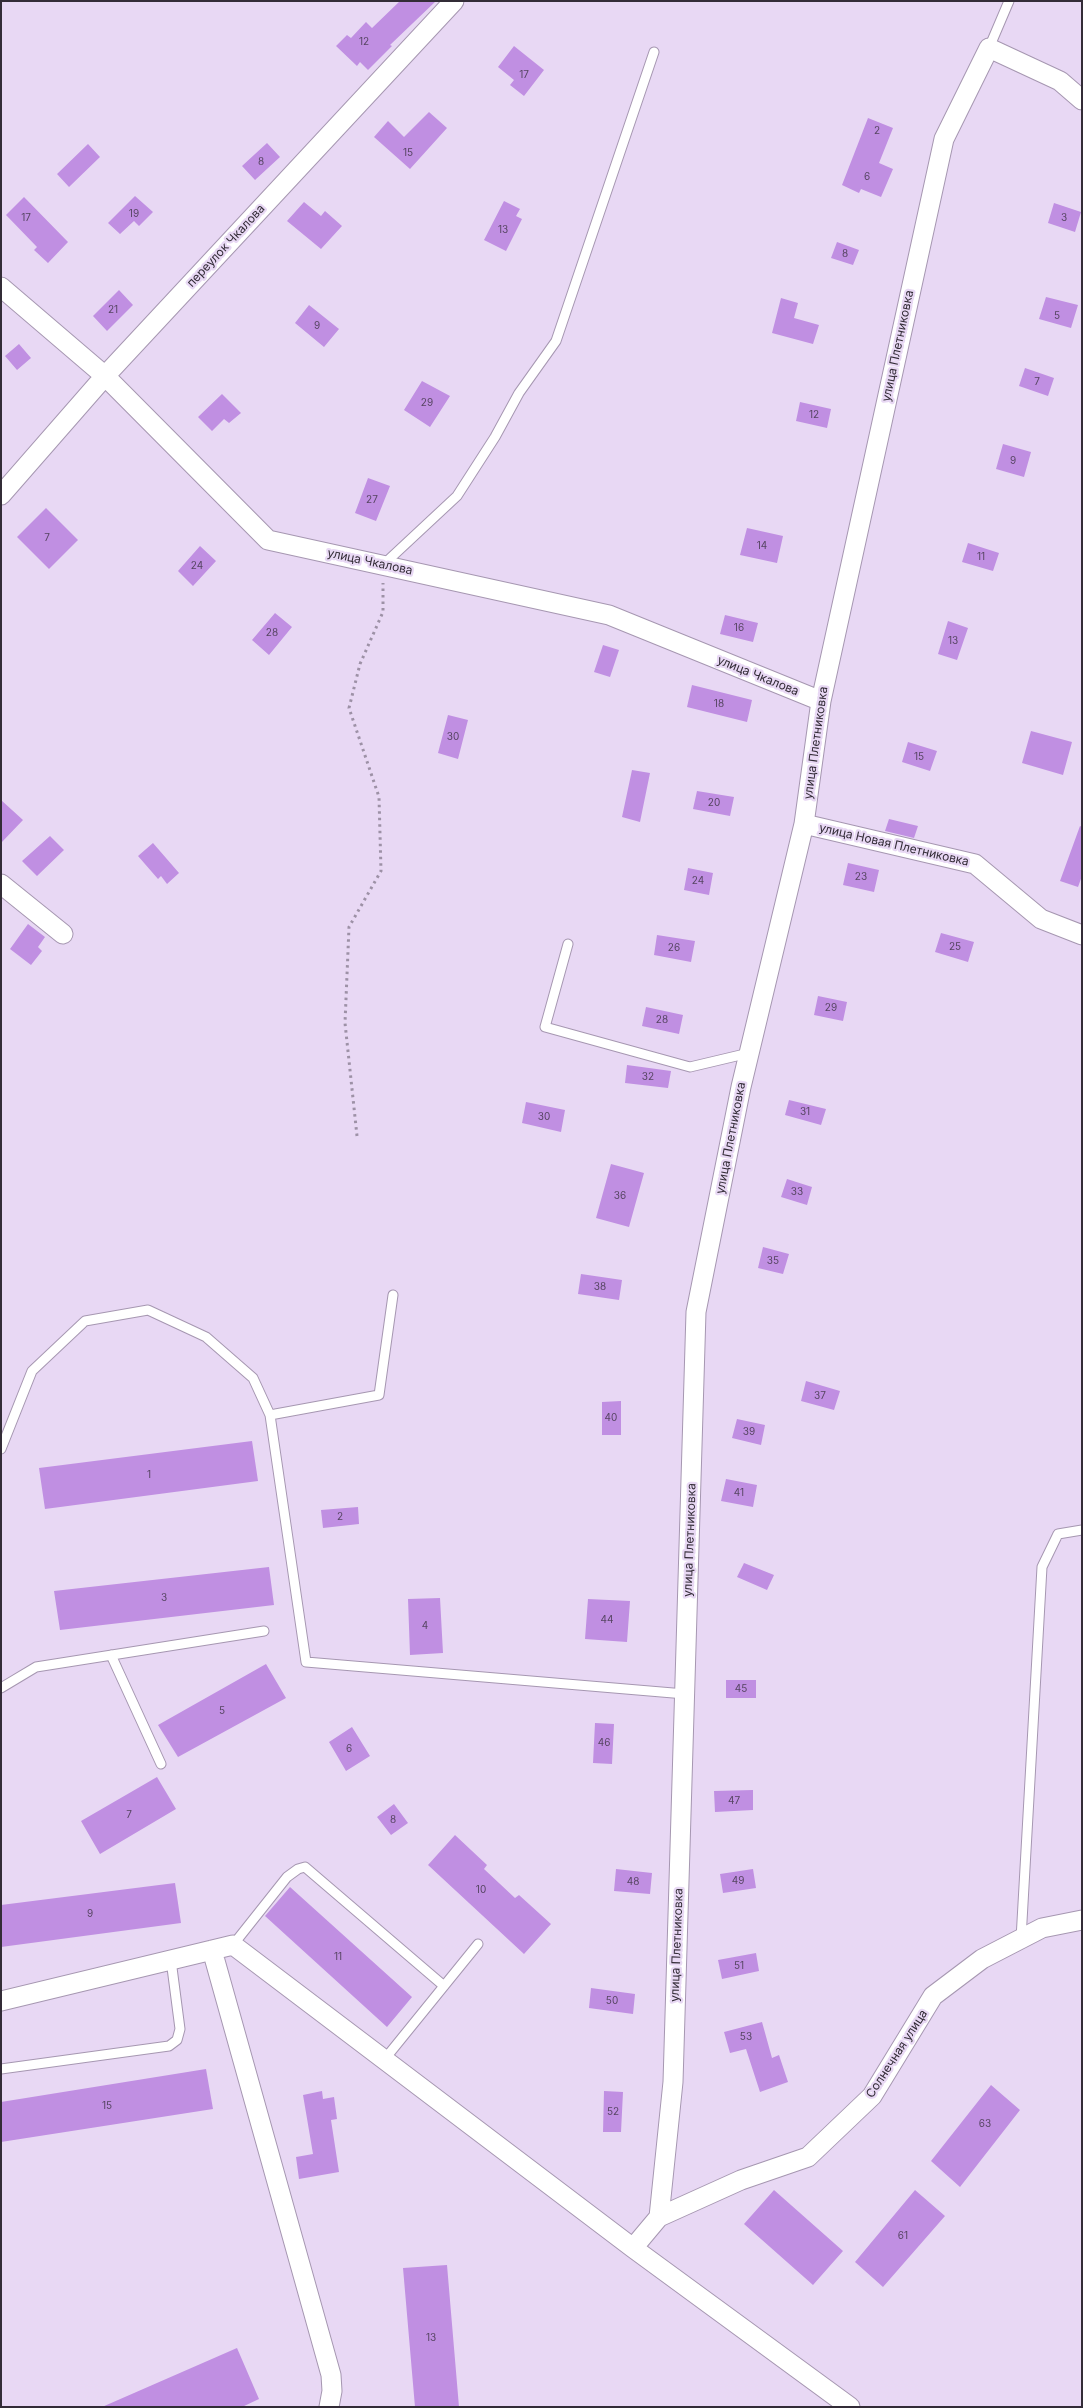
<!DOCTYPE html>
<meta charset="utf-8">
<style>
body{margin:0}
#map{position:relative;width:1083px;height:2408px;overflow:hidden;background:#e8d8f4;font-family:Inter,sans-serif}
canvas{display:block}
.frame{position:absolute;inset:0;border:2px solid #332c37;pointer-events:none}
</style>
<div id="map">
<canvas width="1083" height="2408"></canvas>
<div class="frame"></div>
</div>
<script>
const context = document.querySelector('canvas').getContext('2d');
context.lineJoin = 'round';
function fillPath(path, color) { context.fillStyle = color; context.fill(path, 'evenodd'); }
const shape = rows => new Path2D(rows.map(r => 'M' + r).join(''));
function trace(path, color, width, dash) { context.strokeStyle = color; context.lineWidth = width; context.lineCap = dash ? 'butt' : 'round'; context.setLineDash(dash || []); context.stroke(path); }
function label(font, color, halo, rows, align = 'center') {
  context.font = font + ' Inter,sans-serif'; context.lineWidth = 4.5; context.setLineDash([]); context.textBaseline = 'middle'; context.strokeStyle = halo; context.fillStyle = color; for (const [text, x, y, turn = 0] of rows) {
    context.save(); context.translate(x, y); context.rotate((+turn || 0) * Math.PI / 180); context.textAlign = isNaN(turn) ? turn : align; if (halo) context.strokeText(text, 0, 0); context.fillText(text, 0, 0); context.restore();
  }
}
const building = shape([
 [400,1,436,1,390,45,392,46,368,70,360,62,357,66,336,46,347,35,351,38,366,22,372,28],
 [514,46,544,70,524,96,510,85,514,80,498,67],
 [429,112,447,128,410,169,374,137,388,121,404,137],
 [868,118,893,128,879,163,893,169,881,197,861,189,859,193,842,185],
 [267,143,280,157,255,180,242,166],
 [88,144,100,157,69,187,57,174],
 [135,196,153,212,139,226,134,221,120,234,108,223],
 [24,197,68,242,48,263,34,250,37,247,6,215],
 [504,201,520,209,516,216,522,219,506,251,484,240],
 [304,202,321,216,325,211,342,226,321,249,287,221],
 [1054,203,1081,212,1075,232,1048,223],
 [837,242,859,250,853,265,831,258],
 [119,290,133,305,107,331,93,316],
 [1046,297,1078,305,1071,328,1039,319],
 [781,298,798,303,794,318,819,325,813,344,772,333],
 [309,305,339,329,324,347,295,323],
 [19,344,31,358,17,370,5,356],
 [1025,368,1054,378,1048,396,1019,386],
 [422,381,450,396,430,427,404,410],
 [222,394,241,413,229,423,224,419,212,431,198,417],
 [800,402,831,409,827,428,796,421],
 [1003,444,1031,452,1024,477,996,469],
 [368,478,390,486,376,521,355,513],
 [46,508,78,540,49,569,17,537],
 [747,528,783,536,777,563,740,555],
 [968,543,999,553,993,571,962,562],
 [200,546,216,561,193,586,178,571],
 [275,613,292,627,269,655,252,640],
 [725,615,758,623,753,642,720,634],
 [948,621,968,628,957,660,938,654],
 [603,645,619,650,610,677,594,672],
 [692,685,752,700,747,722,687,707],
 [448,715,468,720,458,759,438,753],
 [1031,731,1072,742,1063,775,1022,763],
 [908,742,937,751,930,771,902,762],
 [632,770,650,773,640,822,622,817],
 [697,791,734,797,730,816,693,809],
 [1,800,23,820,1,843],
 [889,819,918,826,914,838,885,831],
 [1080,826,1082,827,1082,876,1078,887,1060,881],
 [50,836,64,850,37,876,22,861],
 [153,843,179,873,167,884,161,876,158,879,138,856],
 [848,863,879,870,874,892,843,885],
 [688,868,713,873,709,895,684,890],
 [28,924,45,937,38,947,42,951,31,965,10,949],
 [941,933,974,942,968,962,935,952],
 [657,935,695,941,691,962,654,955],
 [818,996,847,1002,843,1021,814,1015],
 [646,1007,683,1015,679,1034,642,1026],
 [627,1065,671,1071,668,1088,625,1083],
 [789,1100,826,1109,821,1125,785,1115],
 [526,1102,565,1110,561,1132,522,1123],
 [611,1164,644,1173,629,1227,596,1218],
 [787,1179,812,1187,807,1205,781,1197],
 [763,1247,789,1254,783,1274,758,1268],
 [581,1274,622,1280,619,1300,578,1294],
 [806,1381,840,1391,834,1410,801,1401],
 [621,1401,621,1435,602,1435,602,1402],
 [737,1419,765,1425,761,1445,732,1438],
 [252,1441,258,1481,45,1509,39,1468],
 [726,1479,757,1485,753,1507,721,1501],
 [358,1507,359,1524,323,1528,321,1510],
 [744,1563,774,1575,767,1590,737,1577],
 [269,1567,274,1605,60,1630,54,1591],
 [440,1598,443,1653,410,1655,408,1599],
 [588,1599,630,1601,627,1642,585,1639],
 [266,1664,286,1698,178,1757,158,1725],
 [726,1680,756,1680,756,1698,726,1698],
 [595,1723,614,1724,612,1764,593,1763],
 [352,1727,370,1756,346,1771,329,1742],
 [157,1777,176,1809,100,1854,81,1821],
 [753,1790,753,1810,715,1812,714,1791],
 [394,1804,408,1823,391,1835,377,1817],
 [455,1835,487,1865,484,1869,515,1898,519,1895,551,1924,524,1954,428,1865],
 [616,1869,652,1873,650,1894,614,1891],
 [753,1869,756,1888,723,1893,720,1874],
 [175,1883,181,1923,1,1947,1,1905],
 [290,1887,412,1997,387,2027,265,1916],
 [756,1953,759,1971,722,1979,718,1960],
 [591,1988,635,1994,633,2014,589,2008],
 [762,2022,772,2058,779,2055,788,2082,760,2092,746,2049,730,2053,724,2032],
 [206,2069,213,2109,1,2142,1,2102],
 [991,2085,1020,2110,960,2187,931,2161],
 [322,2091,323,2099,334,2097,337,2119,331,2120,339,2172,299,2179,296,2157,313,2154,303,2095],
 [604,2091,623,2092,621,2132,603,2132],
 [774,2190,843,2251,813,2285,744,2224],
 [915,2190,945,2216,883,2287,855,2262],
 [447,2265,459,2407,415,2407,403,2268],
 [237,2348,259,2399,242,2407,102,2407]
]);
const path = shape([
 [357,1136,345,1023,349,927,381,871,379,797,349,708,360,664,383,612,383,583]
]);
const service = shape([
 [989,48,1009,1],
 [383,565,457,496,495,437,519,393,556,341,654,52],
 [568,944,545,1027,690,1067,749,1053],
 [393,1295,379,1395,270,1415,306,1662,685,1694],
 [1,1449,32,1371,85,1321,148,1310,206,1337,253,1378,270,1415],
 [111,1655,161,1764],
 [1,1688,36,1667,264,1631],
 [1021,1939,1042,1567,1058,1534,1082,1530],
 [233,1945,287,1877,298,1869,305,1867,444,1986],
 [384,2060,478,1944],
 [1,2069,169,2046,177,2040,180,2029,171,1960]
]);
const minor = shape([
 [1,287,105,376,268,540,609,615,821,701],
 [1,495,105,376,454,1],
 [804,824,975,864,1041,919,1082,935],
 [1,884,63,934],
 [212,1950,331,2375,332,2391,329,2407],
 [1,2001,233,1945,633,2248,850,2407],
 [659,2217,741,2180,808,2157,872,2096,933,1996,982,1959,1042,1928,1082,1920],
 [633,2248,659,2217,673,2082,696,1312,741,1087,804,824,821,701,944,139,989,48,1060,81,1082,100]
]);
const numberNames = [
 ["12",364,42],
 ["17",524,75],
 ["2",877,131],
 ["15",408,153],
 ["8",261,162],
 ["6",867,177],
 ["19",134,214],
 ["17",26,218],
 ["3",1064,218],
 ["13",503,230],
 ["8",845,254],
 ["21",113,310],
 ["5",1057,316],
 ["9",317,326],
 ["7",1037,382],
 ["29",427,403],
 ["12",814,415],
 ["9",1013,461],
 ["27",372,500],
 ["7",47,538],
 ["14",762,546],
 ["11",981,557],
 ["24",197,566],
 ["16",739,628],
 ["28",272,633],
 ["13",953,641],
 ["18",719,704],
 ["30",453,737],
 ["15",919,757],
 ["20",714,803],
 ["23",861,877],
 ["24",698,881],
 ["25",955,947],
 ["26",674,948],
 ["29",831,1008],
 ["28",662,1020],
 ["32",648,1077],
 ["31",805,1112],
 ["30",544,1117],
 ["33",797,1192],
 ["36",620,1196],
 ["35",773,1261],
 ["38",600,1287],
 ["37",820,1396],
 ["40",611,1418],
 ["39",749,1432],
 ["1",149,1475],
 ["41",739,1493],
 ["2",340,1517],
 ["3",164,1598],
 ["44",607,1620],
 ["4",425,1626],
 ["45",741,1689],
 ["5",222,1711],
 ["46",604,1743],
 ["6",349,1749],
 ["47",734,1801],
 ["7",129,1815],
 ["8",393,1820],
 ["49",738,1881],
 ["48",633,1882],
 ["10",481,1890],
 ["9",90,1914],
 ["11",338,1957],
 ["51",739,1966],
 ["50",612,2001],
 ["53",746,2037],
 ["15",107,2106],
 ["52",613,2112],
 ["63",985,2124],
 ["61",903,2236],
 ["13",431,2338]
];
const streetNames = [
 ["переулок Чкалова",226,246,-47],
 ["улица Плетниковка",898,346,-78],
 ["улица Чкалова",370,562,12],
 ["улица Чкалова",758,676,22],
 ["улица Плетниковка",816,743,-82],
 ["улица Новая Плетниковка",894,845,13],
 ["улица Плетниковка",731,1138,-79],
 ["улица Плетниковка",690,1540,-88],
 ["улица Плетниковка",677,1945,-88],
 ["Солнечная улица",897,2054,-57]
];
fillPath(building, '#c08fe2');
trace(service, '#a697b1', 11);
trace(minor, '#a697b1', 21);
trace(path, '#9d91a6', 3, [2.5, 4]);
trace(service, '#fff', 9);
trace(minor, '#fff', 19);
label('10px', '#564562', null, numberNames);
label('12px', '#332c37', '#e8d8f4', streetNames);
</script>
